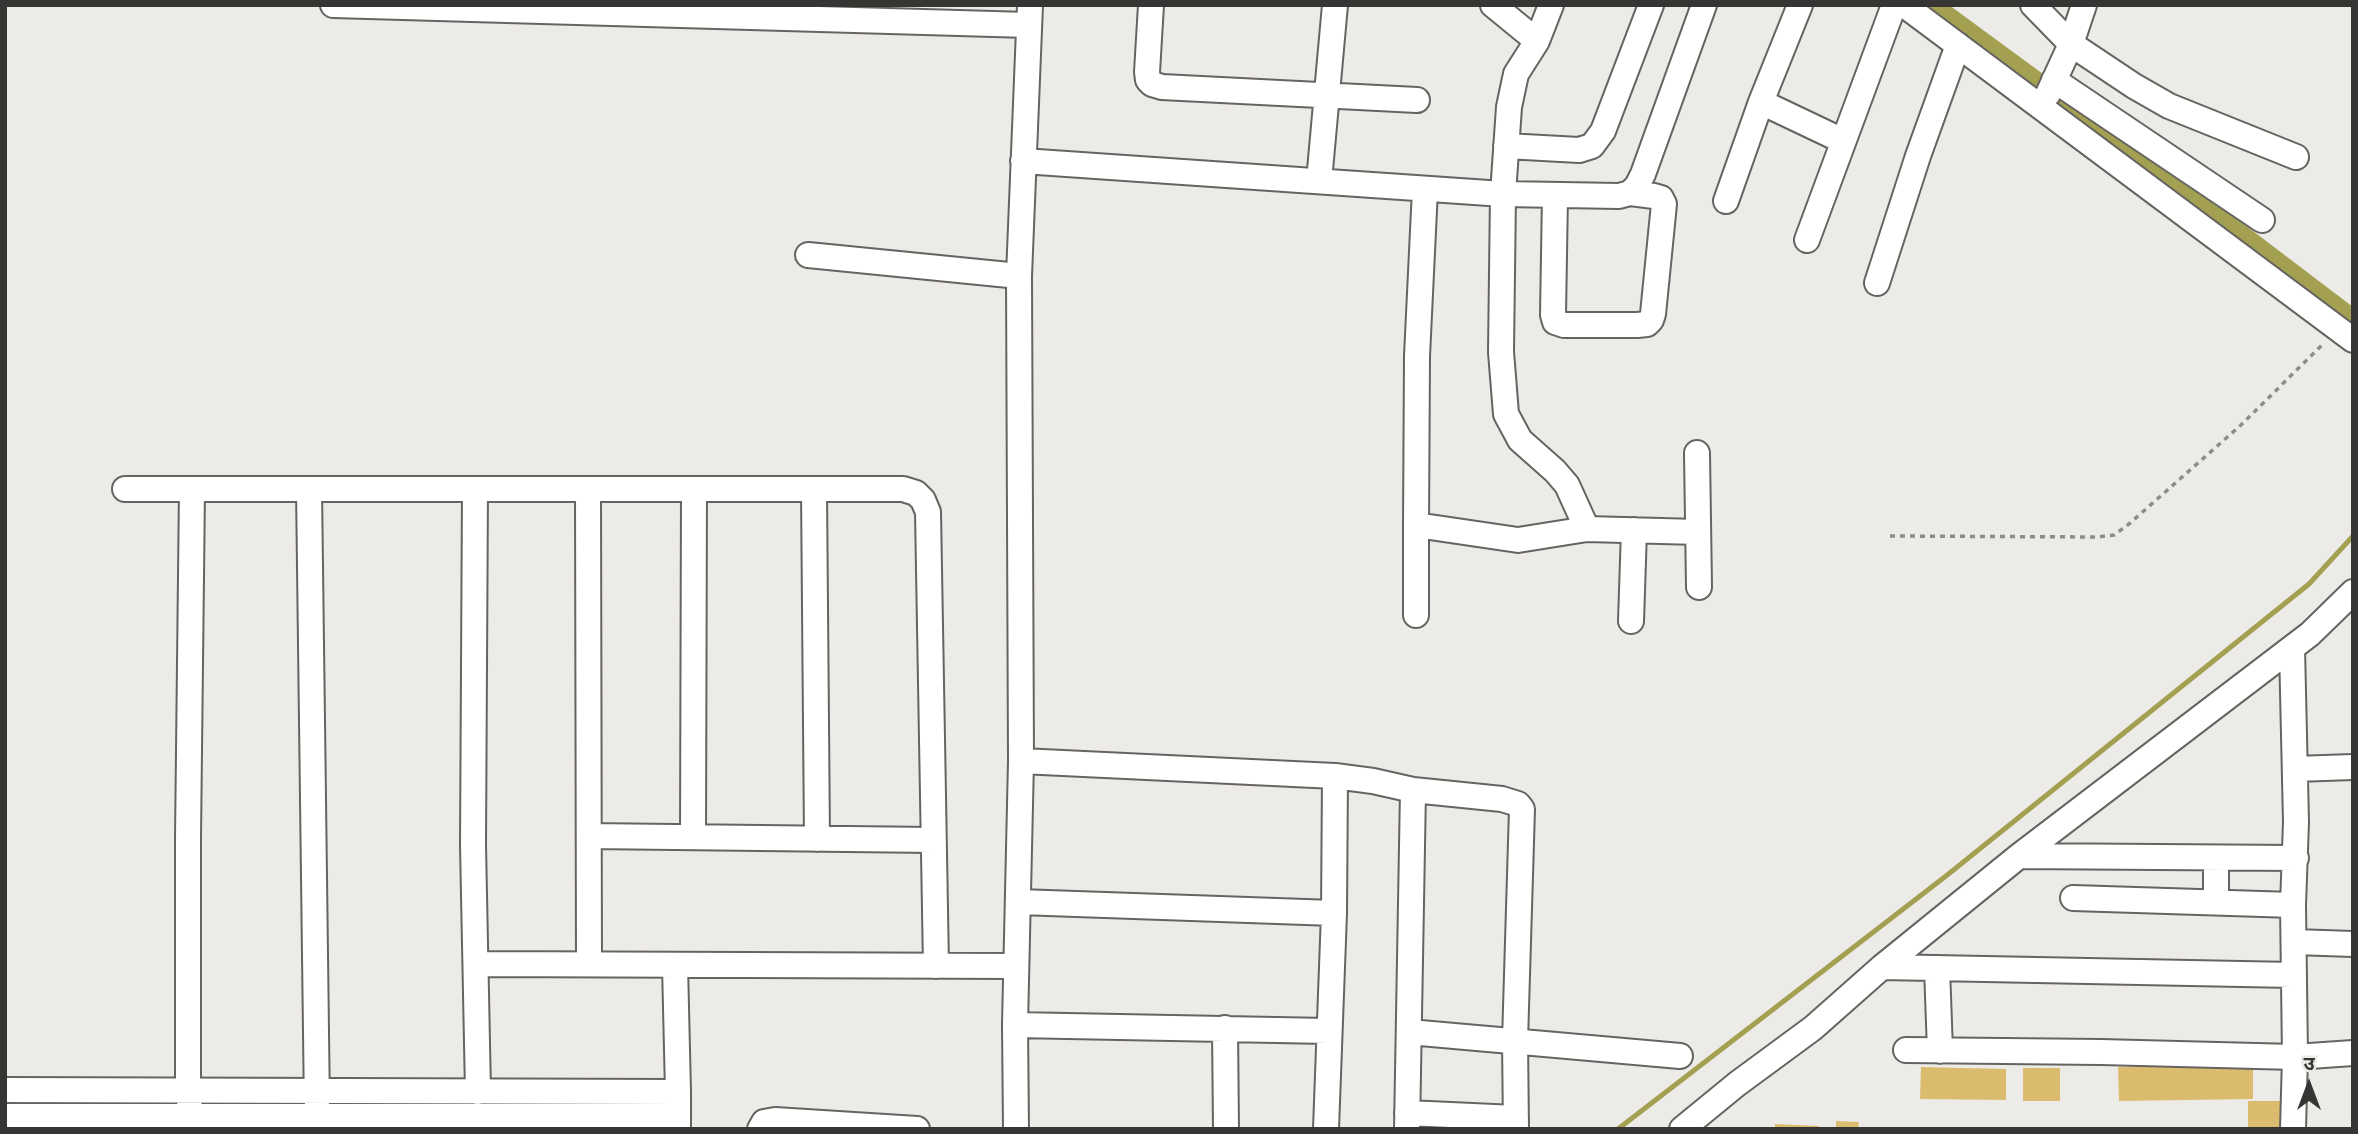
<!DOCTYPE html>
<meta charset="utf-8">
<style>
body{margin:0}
#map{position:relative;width:2358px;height:1134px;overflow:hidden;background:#edebe8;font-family:"Work Sans","Noto Sans Devanagari",sans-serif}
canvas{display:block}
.frame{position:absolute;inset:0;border:7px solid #363534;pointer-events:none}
.north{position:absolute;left:2274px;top:1050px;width:70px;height:70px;-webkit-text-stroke:5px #edebe8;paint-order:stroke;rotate:0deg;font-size:19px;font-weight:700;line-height:28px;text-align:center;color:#363534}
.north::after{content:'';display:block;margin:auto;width:24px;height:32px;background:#363534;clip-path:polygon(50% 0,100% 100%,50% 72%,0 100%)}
</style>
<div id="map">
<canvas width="2358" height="1134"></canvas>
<div class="frame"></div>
<div class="north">उ</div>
</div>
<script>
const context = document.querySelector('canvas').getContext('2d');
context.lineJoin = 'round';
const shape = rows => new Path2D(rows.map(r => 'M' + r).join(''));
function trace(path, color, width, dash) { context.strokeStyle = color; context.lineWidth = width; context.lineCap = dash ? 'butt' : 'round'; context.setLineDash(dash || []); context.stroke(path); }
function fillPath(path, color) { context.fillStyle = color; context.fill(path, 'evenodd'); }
const stream = shape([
 [1618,1129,1946,876,2309,584,2353,536]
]);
const canal = shape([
 [1933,5,2133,152,2353,319]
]);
const building = shape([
 [2253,1065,2253,1099,2119,1101,2118,1067],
 [1921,1067,2006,1069,2006,1100,1920,1099],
 [2023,1068,2060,1068,2060,1101,2023,1101],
 [2248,1101,2284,1101,2284,1129,2248,1129],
 [1836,1121,1859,1122,1858,1129,1836,1129],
 [1775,1124,1819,1126,1819,1129,1775,1129]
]);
const path = shape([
 [1890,536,2097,537,2114,535,2129,524,2241,425,2324,343]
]);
const minor = shape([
 [333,5,1028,25],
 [1151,5,1147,72,1148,80,1152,84,1162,87,1417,100],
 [1493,5,1537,41],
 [1551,5,1537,41,1516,74,1509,107,1503,194,1501,352,1506,414,1520,440,1555,471,1567,485,1587,529,1698,532],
 [1904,5,2353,340],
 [2033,5,2071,44,2048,94],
 [2084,5,2071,44,2134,86,2169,106,2296,157],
 [2054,80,2262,220],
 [1761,102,1843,141],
 [1506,146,1579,150,1592,146,1603,131,1651,5],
 [1023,161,1503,194,1619,196,1630,193,1637,186,1643,174,1704,5],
 [1319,181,1335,5],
 [1425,189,1417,356,1416,525,1518,540,1587,529],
 [1555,195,1553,315,1555,322,1564,325,1637,325,1647,324,1651,320,1653,314,1664,204,1661,198,1654,196,1630,193],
 [1726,201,1761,102,1800,5],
 [1807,240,1894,5],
 [808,255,1019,276],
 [1877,283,1918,156,1958,45],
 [1697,453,1699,587],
 [125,489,903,489,916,493,923,500,928,512,936,966],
 [309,489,317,1109],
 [475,489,473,845,478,1092],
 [588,489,589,964],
 [814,490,817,839],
 [1416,615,1416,525],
 [1631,621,1634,530],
 [2292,648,2296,822,2293,905,2295,1057,2293,1129],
 [1021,761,1335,776,1334,913,1326,1129],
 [2295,769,2353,767],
 [1335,776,1373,781,1413,790,1502,799,1518,804,1522,809,1515,1041,1516,1129],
 [589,836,933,840],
 [693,837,694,489],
 [2019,856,2296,858],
 [2216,858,2216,902],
 [2073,898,2293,905],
 [1019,902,1334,913],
 [2294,942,2353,944],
 [477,964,1016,966],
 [675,965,678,1092],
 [1882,967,2293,975],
 [1937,968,1940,1051],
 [1015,1025,1328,1031],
 [1225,1028,1226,1129],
 [1409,1032,1680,1056],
 [1906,1050,2101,1052,2295,1057,2353,1053],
 [5,1090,678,1092,678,1129],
 [190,1109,188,1092,188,838,192,489],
 [1407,1113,1516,1118],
 [5,1116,678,1116],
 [760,1129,764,1122,775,1120,917,1129],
 [1016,1129,1015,1025,1021,761,1019,276,1030,5],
 [1407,1129,1413,790],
 [1682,1129,1737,1084,1813,1028,1882,967,2019,856,2310,634,2353,592]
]);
trace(stream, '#a3a151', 5);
trace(canal, '#a3a151', 19);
fillPath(building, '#dbbc6f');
trace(minor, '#666461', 28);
trace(path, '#8d8c8a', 3.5, [5, 5]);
trace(minor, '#fff', 24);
</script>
